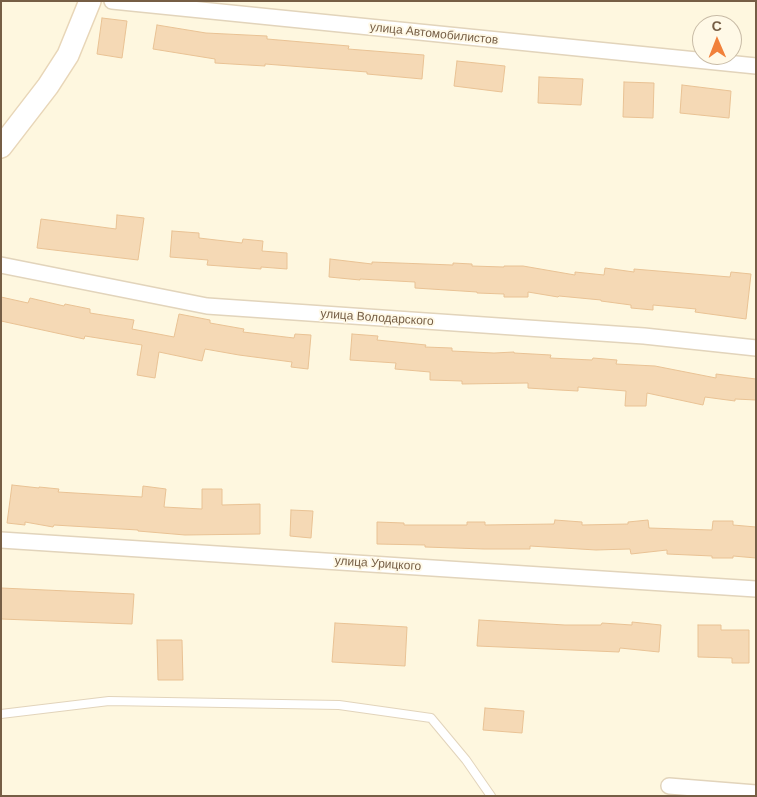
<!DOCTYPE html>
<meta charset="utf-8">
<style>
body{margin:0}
#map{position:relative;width:757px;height:797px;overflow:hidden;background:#fef7df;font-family:Arial,sans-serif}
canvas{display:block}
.frame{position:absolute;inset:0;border:2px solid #765e45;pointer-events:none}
.north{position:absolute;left:692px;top:15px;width:50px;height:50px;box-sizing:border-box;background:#fff9e7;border:1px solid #c8bba6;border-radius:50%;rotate:359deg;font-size:14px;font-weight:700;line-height:20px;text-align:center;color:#765e45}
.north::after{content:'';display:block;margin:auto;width:18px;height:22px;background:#f1813b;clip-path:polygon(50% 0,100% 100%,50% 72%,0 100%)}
</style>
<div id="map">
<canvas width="757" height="797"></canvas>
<div class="frame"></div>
<div class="north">С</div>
</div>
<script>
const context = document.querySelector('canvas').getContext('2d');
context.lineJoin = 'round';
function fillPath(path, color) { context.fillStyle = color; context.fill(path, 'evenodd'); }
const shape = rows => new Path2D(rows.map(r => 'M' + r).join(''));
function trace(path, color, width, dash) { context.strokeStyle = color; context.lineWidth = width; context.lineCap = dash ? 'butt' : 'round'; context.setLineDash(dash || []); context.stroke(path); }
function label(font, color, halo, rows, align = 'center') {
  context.font = font + ' Arial,sans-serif'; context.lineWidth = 4; context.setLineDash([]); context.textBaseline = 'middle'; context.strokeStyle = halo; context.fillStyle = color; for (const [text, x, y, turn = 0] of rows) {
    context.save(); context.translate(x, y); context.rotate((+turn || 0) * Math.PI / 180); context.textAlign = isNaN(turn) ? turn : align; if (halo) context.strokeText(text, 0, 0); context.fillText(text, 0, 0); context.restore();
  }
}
const building = shape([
 [102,18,127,21,122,58,97,54,102,18],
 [157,25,206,33,267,36,267,39,349,46,348,49,424,55,422,79,367,74,367,72,265,64,265,66,215,63,215,59,153,49,157,25],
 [457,61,505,66,502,92,454,86,457,61],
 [539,77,583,79,581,105,538,103,539,77],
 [624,82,654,83,653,118,623,117,624,82],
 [682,85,731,91,729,118,680,113,682,85],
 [117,215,144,218,138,260,37,248,41,219,116,229,117,215],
 [172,231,199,233,199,238,242,243,243,239,263,241,262,251,287,253,287,269,261,267,261,269,207,265,208,260,170,257,172,231],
 [330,259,372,264,372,262,453,265,453,263,472,264,472,266,504,267,504,266,523,266,575,275,575,272,604,275,605,268,634,272,634,269,730,277,731,272,751,274,746,319,695,312,696,309,653,305,653,310,631,308,631,305,601,301,601,300,559,296,558,297,528,292,528,297,504,297,504,294,477,293,477,292,415,288,415,282,360,279,360,280,329,277,330,259],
 [1,297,28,303,30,298,64,306,65,304,90,309,90,313,134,320,132,329,174,337,179,314,210,320,210,323,244,329,243,332,294,338,295,334,311,335,308,369,291,367,292,362,239,355,205,349,202,361,159,352,155,378,137,375,142,345,85,336,84,339,1,321,1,297],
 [352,334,378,336,377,340,426,345,425,347,452,348,452,351,494,353,514,352,514,353,551,355,550,358,592,360,593,358,617,360,616,364,655,366,716,378,716,374,756,379,756,400,735,399,735,401,705,397,703,405,647,393,646,406,625,406,626,391,578,387,578,391,559,390,528,388,528,383,462,384,462,381,430,380,430,372,395,369,396,363,350,360,352,334],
 [12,485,39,488,39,487,59,489,58,492,142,497,143,486,166,489,164,507,202,509,202,489,222,489,222,505,260,504,260,534,185,535,138,531,138,530,54,525,53,527,25,522,25,525,7,523,12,485],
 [291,510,313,511,311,538,290,536,291,510],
 [555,520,582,522,582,525,628,524,628,522,648,520,649,528,712,530,713,521,733,521,733,525,756,527,756,558,733,556,733,558,712,558,712,556,667,554,667,550,631,554,630,549,596,550,530,546,530,549,484,549,425,547,425,545,377,544,377,522,404,523,404,525,467,525,467,522,485,522,485,525,554,524,555,520],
 [1,588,134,594,132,624,1,619,1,588],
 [479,620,565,625,601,625,602,623,632,625,632,622,661,625,659,652,620,648,619,652,477,646,479,620],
 [335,623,407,627,405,666,332,662,335,623],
 [698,625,721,625,721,630,749,630,749,663,732,663,732,658,698,657,698,625],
 [157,640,182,640,183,680,158,680,157,640],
 [485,708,524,711,522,733,483,730,485,708]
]);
const lane = shape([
 [1,714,109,701,339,705,431,718,466,760,491,796]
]);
const street = shape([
 [112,1,756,66],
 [1,265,207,306,644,336,756,348],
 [1,540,756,589],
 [669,786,756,793]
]);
const secondary = shape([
 [1,147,48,86,68,55,90,1]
]);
const streetNames = [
 ["улица Автомобилистов",434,34,6],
 ["улица Володарского",377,318,4],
 ["улица Урицкого",378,564,4]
];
fillPath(building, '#f5d9b5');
trace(building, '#e9c294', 1);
trace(lane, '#e2d4bb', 10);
trace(street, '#e2d4bb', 18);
trace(secondary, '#e8d6b8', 24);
trace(lane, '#fff', 8);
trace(street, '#fff', 15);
trace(secondary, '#fff', 21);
label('12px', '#765e45', '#fff9e7', streetNames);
</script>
